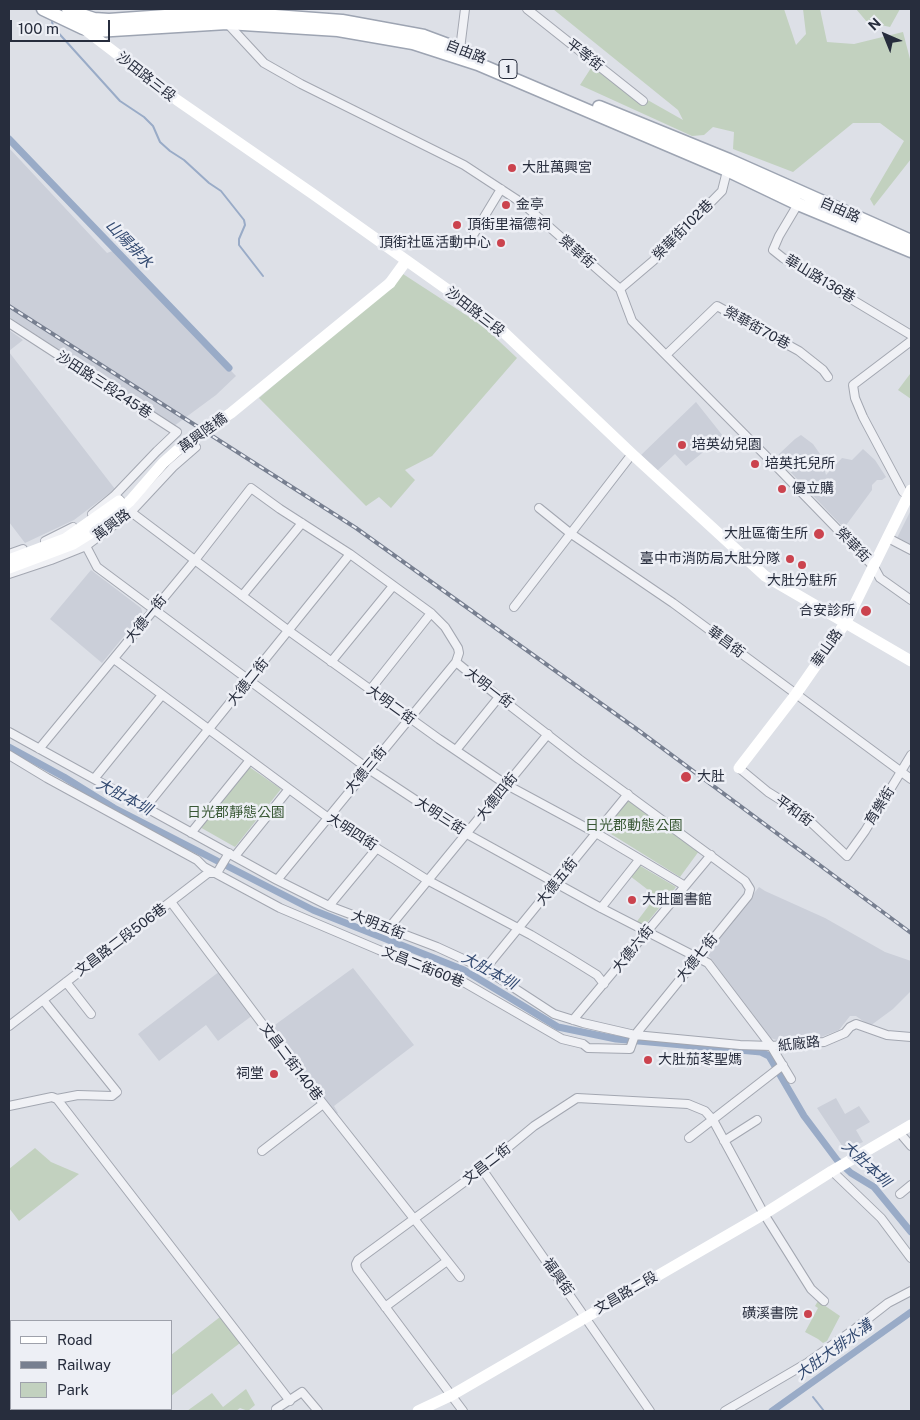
<!DOCTYPE html>
<meta charset="utf-8">
<style>
body{margin:0}
#map{position:relative;width:920px;height:1420px;overflow:hidden;background:#dde0e7;font-family:"Public Sans",sans-serif}
canvas{display:block}
.frame{position:absolute;inset:0;border:10px solid #272d3d;pointer-events:none}
.legend{position:absolute;left:10px;top:1320px;width:162px;height:90px;box-sizing:border-box;background:#edeff5;border:1px solid #9ea1ab;margin:0;padding:6px 9px;list-style:none;font-size:15px;color:#272d3d}
.legend li{display:flex;align-items:center;gap:10px;height:25px}
.legend b{width:25px;border:1px solid #9ea1ab}
.north{position:absolute;left:860px;top:10px;width:50px;height:50px;-webkit-text-stroke:4px #edeff5;paint-order:stroke;rotate:316deg;font-size:14px;font-weight:700;line-height:20px;text-align:center;color:#272d3d}
.north::after{content:'';display:block;margin:auto;width:18px;height:22px;background:#272d3d;clip-path:polygon(50% 0,100% 100%,50% 72%,0 100%)}
.scale{position:absolute;left:10px;top:20px;width:100px;height:22px;box-sizing:border-box;border:2px solid #272d3d;border-top:0;padding-left:6px;font-size:15px;line-height:18px;white-space:nowrap;color:#272d3d;-webkit-text-stroke:4px #edeff5;paint-order:stroke}
</style>
<div id="map">
<canvas width="920" height="1420"></canvas>
<div class="frame"></div>
<ul class="legend">
<li><b style="height:6px;background:#fff"></b>Road</li>
<li><b style="height:6px;background:#777f90"></b>Railway</li>
<li><b style="height:14px;background:#c2d1bf"></b>Park</li>
</ul>
<div class="north">N</div>
<div class="scale">100 m</div>
</div>
<script>
const context = document.querySelector('canvas').getContext('2d');
context.lineJoin = 'round';
function fillPath(path, color) { context.fillStyle = color; context.fill(path, 'evenodd'); }
const shape = rows => new Path2D(rows.map(r => 'M' + r).join(''));
function trace(path, color, width, dash) { context.strokeStyle = color; context.lineWidth = width; context.lineCap = dash ? 'butt' : 'round'; context.setLineDash(dash || []); context.stroke(path); }
function label(font, color, halo, rows, align = 'center') {
  context.font = font + ' "Public Sans","Noto Sans TC",sans-serif'; context.lineWidth = 5; context.setLineDash([]); context.textBaseline = 'middle'; context.strokeStyle = halo; context.fillStyle = color; for (const [text, x, y, turn = 0] of rows) {
    context.save(); context.translate(x, y); context.rotate((+turn || 0) * Math.PI / 180); context.textAlign = isNaN(turn) ? turn : align; if (halo) context.strokeText(text, 0, 0); context.fillText(text, 0, 0); context.restore();
  }
}
const built = shape([
 [9,148,107,253,115,250,236,376,216,395,174,426,9,317],
 [9,330,23,340,9,351],
 [9,352,115,489,74,520,25,543,9,522],
 [696,402,723,436,686,466,675,454,657,471,641,455],
 [801,435,813,444,820,454,826,475,842,458,852,460,863,449,875,460,886,477,882,480,877,480,872,485,872,490,844,528,777,458,779,454,795,439],
 [911,510,911,547,897,538],
 [91,570,141,608,142,611,142,614,102,663,50,619],
 [759,887,765,891,825,918,885,952,911,961,911,991,893,1009,870,1026,856,1016,850,1016,839,1030,816,1039,782,1042,771,1038,709,956,708,951],
 [353,968,414,1045,334,1106,338,1113,333,1117,268,1030],
 [220,971,253,1015,218,1041,206,1025,159,1061,138,1034],
 [836,1098,845,1114,859,1106,870,1122,856,1130,863,1142,845,1150,817,1108]
]);
const green = shape([
 [553,9,784,9,796,45,806,34,803,9,820,9,827,42,854,44,903,32,911,63,911,159,874,206,870,199,904,141,880,123,853,123,793,172,733,149,734,132,713,127,704,135,692,136,580,85,591,68,683,120,678,110],
 [856,9,900,9,890,27,867,22],
 [403,274,483,326,517,358,432,456,405,470,415,480,391,508,379,497,366,506,259,398],
 [910,374,911,375,911,399,898,390],
 [248,766,281,789,235,847,198,826],
 [627,799,699,851,680,877,603,829],
 [637,864,676,887,642,929,635,924,656,896,630,876],
 [35,1148,51,1162,79,1174,19,1221,9,1208,9,1169],
 [818,1301,840,1316,827,1341,823,1343,818,1339,805,1332,818,1308,815,1306],
 [220,1317,240,1343,171,1396,171,1355],
 [246,1389,255,1405,248,1411,240,1408,236,1411,187,1411,212,1393,223,1407]
]);
const stream = shape([
 [52,22,54,28,120,101,144,117,153,126,160,142,170,151,184,160,209,183,221,191,244,220,245,225,239,239,239,245,263,276],
 [813,1397,824,1411]
]);
const canal = shape([
 [9,139,229,368],
 [9,747,64,777,114,808,313,910,464,970,558,1027,616,1039,761,1052,769,1056,804,1116,837,1160,851,1173,874,1187,911,1232],
 [772,1411,911,1312]
]);
const street = shape([
 [527,9,643,101],
 [226,22,264,63,301,84,464,165,522,203,620,289,632,321,771,461,874,567,880,578,911,600],
 [460,49,465,9],
 [798,204,779,236,773,250,783,258,911,335],
 [472,237,501,189],
 [620,289,653,261,722,191,728,167],
 [9,323,177,432,157,451,115,495,92,514],
 [666,355,717,306,799,351,823,370,828,377],
 [903,492,863,417,855,398,853,385,911,341],
 [115,495,131,512,289,631,439,739,507,785,596,833,685,886],
 [539,508,570,533,673,603,911,779],
 [888,538,911,550],
 [45,541,73,527],
 [86,546,97,567,367,768,467,834,601,908,708,963,771,1046,791,1079],
 [9,554,23,549],
 [9,574,51,560,86,546,131,512,173,467,196,447],
 [242,596,302,523],
 [514,607,632,454],
 [114,659,327,817,429,881,531,935,568,957,597,975,604,984],
 [331,662,393,586],
 [370,690,431,613],
 [9,732,277,880,329,906,437,947,485,969,554,1014,583,1023,635,1035,740,1045,771,1046,824,1042,845,1033,850,1027,856,1024,887,1035,911,1037],
 [39,749,195,560,251,488,280,509,350,554,431,613,445,627,458,648,459,653,456,662,277,880],
 [456,750,499,697],
 [9,755,47,778,197,860,204,867,280,908,379,950,460,980,562,1039,583,1044,588,1048,630,1049,635,1035,748,896,750,889,745,881,579,759,499,697,456,662],
 [739,768,768,792,800,812,847,856,865,831,911,755],
 [94,779,162,695],
 [145,808,350,554],
 [191,833,250,760],
 [235,856,289,789],
 [217,873,229,853],
 [171,902,306,1082,460,1277],
 [329,906,377,848],
 [601,908,639,860],
 [388,929,548,734],
 [485,969,628,794],
 [66,982,91,1014],
 [573,1020,711,855],
 [9,1026,208,873,217,873],
 [57,1099,290,1401],
 [9,1106,52,1097,57,1099,78,1095,112,1096,117,1092,43,1000],
 [899,1132,911,1146],
 [689,1138,783,1065],
 [724,1141,757,1120],
 [262,1151,323,1104],
 [482,1169,650,1411],
 [832,1171,881,1218,911,1258],
 [900,1194,911,1185],
 [385,1307,447,1261],
 [276,1409,302,1392,318,1411],
 [463,1411,357,1269,356,1264,358,1260,482,1169,534,1126,577,1098,688,1104,705,1111,713,1120,764,1214,811,1289,824,1301],
 [725,1411,807,1363,856,1328,888,1303,911,1291]
]);
const secondary = shape([
 [83,28,177,100,313,194,493,322,632,454,765,576,911,661],
 [390,283,406,261],
 [739,768,796,694,846,622,911,490],
 [418,1411,452,1395,764,1214,832,1171,911,1125]
]);
const primary = shape([
 [43,9,83,28,96,31,227,23,338,30,413,43,478,64,727,170,798,204,911,251],
 [68,9,79,14,94,19,109,20,221,12,342,21,424,36,467,52],
 [599,107,729,160,911,241]
]);
const rail = shape([
 [9,306,356,528,638,730,911,933]
]);
const secondaryBridge = shape([
 [9,560,65,539,119,501],
 [9,568,73,544,97,529,130,501,163,463,182,446,231,413,390,283]
]);
const markers = [
 [512,168,5,"#cb434e"],
 [506,205,5,"#cb434e"],
 [457,225,5,"#cb434e"],
 [501,243,5,"#cb434e"],
 [682,445,5,"#cb434e"],
 [755,464,5,"#cb434e"],
 [782,489,5,"#cb434e"],
 [819,534,6,"#cb434e"],
 [790,559,5,"#cb434e"],
 [802,565,5,"#cb434e"],
 [866,611,6,"#cb434e"],
 [686,777,6,"#cb434e"],
 [632,900,5,"#cb434e"],
 [648,1060,5,"#cb434e"],
 [274,1074,5,"#cb434e"],
 [808,1314,5,"#cb434e"]
];
const shields = [
 [508,69,18]
];
const shieldNames = [
 ["1",508,69]
];
const streetNames = [
 ["自由路",466,52,21],
 ["平等街",585,55,38],
 ["沙田路三段",146,77,38],
 ["自由路",840,210,24],
 ["榮華街102巷",683,230,-45],
 ["榮華街",577,252,41],
 ["華山路136巷",820,279,31],
 ["沙田路三段",475,312,38],
 ["榮華街70巷",757,328,29],
 ["沙田路三段245巷",104,385,33],
 ["萬興陸橋",203,433,-36],
 ["萬興路",112,525,-37],
 ["榮華街",853,545,46],
 ["大德一街",146,619,-51],
 ["華昌街",726,642,37],
 ["華山路",827,648,-55],
 ["大德二街",248,682,-51],
 ["大明一街",489,688,38],
 ["大明二街",391,705,36],
 ["大德三街",366,770,-50],
 ["大德四街",497,797,-51],
 ["育樂街",880,806,-58],
 ["平和街",794,811,36],
 ["大明三街",440,816,33],
 ["大明四街",352,832,33],
 ["大德五街",557,882,-51],
 ["大明五街",378,925,21],
 ["文昌路二段506巷",121,940,-37],
 ["大德六街",633,949,-51],
 ["大德七街",697,958,-51],
 ["文昌二街60巷",423,967,22],
 ["紙廠路",799,1044,-6],
 ["文昌二街140巷",291,1062,53],
 ["文昌二街",487,1164,-38],
 ["福興街",558,1277,55],
 ["文昌路二段",626,1293,-30]
];
const poiNames = [
 ["大肚萬興宮",522,168],
 ["金亭",516,205],
 ["頂街里福德祠",467,225],
 ["頂街社區活動中心",491,243,"right"],
 ["培英幼兒園",692,445],
 ["培英托兒所",765,464],
 ["優立購",792,489],
 ["大肚區衛生所",808,534,"right"],
 ["臺中市消防局大肚分隊",780,559,"right"],
 ["大肚分駐所",802,581,"center"],
 ["合安診所",855,611,"right"],
 ["大肚",697,777],
 ["大肚圖書館",642,900],
 ["大肚茄苳聖媽",658,1060],
 ["祠堂",264,1074,"right"],
 ["磺溪書院",798,1314,"right"]
];
const parkNames = [
 ["日光郡靜態公園",236,813],
 ["日光郡動態公園",634,826]
];
const waterNames = [
 ["山陽排水",129,244,46],
 ["大肚本圳",124,797,28],
 ["大肚本圳",489,971,29],
 ["大肚本圳",866,1164,43],
 ["大肚大排水溝",834,1350,-36]
];
fillPath(built, '#cbcfd9');
fillPath(green, '#c2d1bf');
trace(stream, '#99abc7', 2);
trace(canal, '#99abc7', 7);
trace(street, '#a3a7b1', 10);
trace(primary, '#9da4b2', 15);
trace(street, '#f0f1f5', 8);
trace(secondary, '#fff', 11);
trace(primary, '#fff', 12);
trace(rail, '#777f90', 4);
trace(rail, '#edeff5', 2, [5.5]);
trace(secondaryBridge, '#fff', 11);
for (const [x, y, r, color] of markers) { const dot = new Path2D(); dot.arc(x, y, r, 0, 2 * Math.PI); context.fillStyle = color; context.fill(dot); trace(dot, '#edeff5', 2); }
for (const [x, y, w] of shields) { const box = new Path2D(); box.roundRect(x - w / 2, y - 9.5, w, 19, 4); context.fillStyle = '#edeff5'; context.fill(box); trace(box, '#272d3d', 1); }
label('bold 12px', '#272d3d', null, shieldNames);
label('14px', '#272d3d', '#edeff5', streetNames);
label('14px', '#272d3d', '#edeff5', poiNames, 'left');
label('14px', '#395835', '#edeff5', parkNames);
label('italic 15px', '#324970', '#edeff5', waterNames);
</script>
